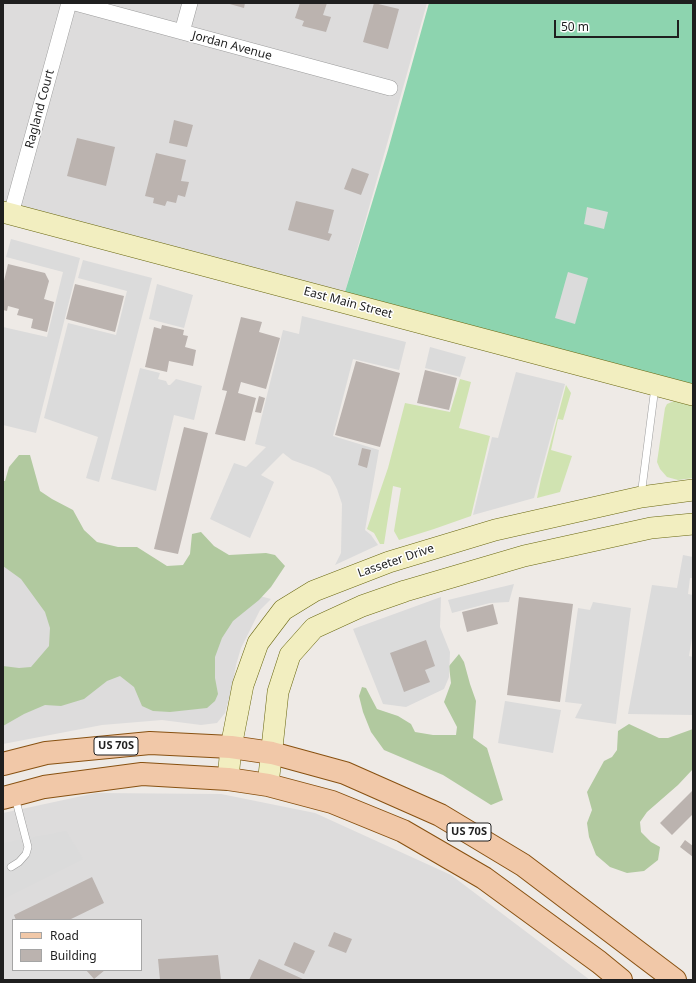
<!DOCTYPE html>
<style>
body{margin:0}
#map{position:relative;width:696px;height:983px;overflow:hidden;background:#eeeae6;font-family:"Noto Sans",sans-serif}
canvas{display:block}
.frame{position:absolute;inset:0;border:4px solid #1f1f1f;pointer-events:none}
.legend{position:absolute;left:12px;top:919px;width:130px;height:52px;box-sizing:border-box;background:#fff;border:1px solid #a5a5a5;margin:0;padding:5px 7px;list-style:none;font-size:12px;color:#1f1f1f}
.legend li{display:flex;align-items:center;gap:8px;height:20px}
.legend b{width:20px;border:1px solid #a5a5a5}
.scale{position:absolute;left:554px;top:20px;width:125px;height:18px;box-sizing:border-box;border:2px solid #1f1f1f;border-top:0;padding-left:5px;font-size:12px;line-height:14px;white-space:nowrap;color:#1f1f1f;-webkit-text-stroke:3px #fff;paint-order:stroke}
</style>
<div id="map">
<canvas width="696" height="983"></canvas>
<div class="frame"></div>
<ul class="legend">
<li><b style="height:5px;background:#f1c8a8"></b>Road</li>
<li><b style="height:11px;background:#bbb3af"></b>Building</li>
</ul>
<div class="scale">50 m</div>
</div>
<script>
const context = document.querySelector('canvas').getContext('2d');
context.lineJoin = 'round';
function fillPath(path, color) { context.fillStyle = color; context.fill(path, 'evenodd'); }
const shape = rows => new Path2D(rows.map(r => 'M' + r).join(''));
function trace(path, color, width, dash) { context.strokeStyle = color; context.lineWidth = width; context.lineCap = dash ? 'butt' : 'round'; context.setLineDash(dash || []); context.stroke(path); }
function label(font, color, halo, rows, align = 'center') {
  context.font = font + ' "Noto Sans",sans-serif'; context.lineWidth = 3; context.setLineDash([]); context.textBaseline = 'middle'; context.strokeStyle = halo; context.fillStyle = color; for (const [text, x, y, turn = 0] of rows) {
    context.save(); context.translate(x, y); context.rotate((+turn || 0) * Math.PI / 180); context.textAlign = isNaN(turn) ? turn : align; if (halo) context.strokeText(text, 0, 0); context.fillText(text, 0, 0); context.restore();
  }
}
const residential = shape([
 [3,3,427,3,345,292,3,204],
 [3,528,271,599,260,610,241,648,236,665,232,687,225,713,217,723,201,725,162,720,102,725,3,744],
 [96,793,221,794,315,813,451,875,590,980,3,980,3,813],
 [13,920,141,920,141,970,13,970]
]);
const grass = shape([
 [460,379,471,382,459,428,490,436,471,516,434,529,399,540,394,531,401,488,393,486,384,544,380,544,374,533,367,529,388,468,405,403,450,412],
 [566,385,571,393,563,420,558,419,551,450,572,456,560,492,537,498,541,479],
 [674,401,693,406,693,478,678,480,667,477,660,469,657,462,665,408,667,404]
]);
const forest = shape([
 [19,455,30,455,40,491,52,499,73,510,84,530,97,542,118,547,137,547,167,566,183,565,190,554,192,534,201,532,214,546,229,555,266,553,275,555,285,566,271,587,259,600,233,621,222,638,215,657,215,678,218,694,215,701,207,708,170,712,153,711,142,706,134,687,120,676,107,681,84,699,61,706,45,705,24,714,3,726,3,666,19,668,31,667,49,646,50,628,45,612,21,579,3,566,3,481,5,481,9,467],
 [459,654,464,662,470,684,476,701,473,738,487,748,503,800,491,805,443,775,384,750,371,732,363,712,359,696,362,687,366,688,377,709,398,716,411,724,415,732,433,735,456,735,457,727,444,702,451,683,449,666],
 [629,724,659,738,668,738,693,729,693,769,678,785,647,812,640,822,641,832,651,842,660,847,658,860,644,871,627,873,610,867,596,855,589,837,587,823,592,810,587,792,604,761,612,757,617,750,618,731]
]);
const pitch = shape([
 [429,3,693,3,693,385,345,292,388,150]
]);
const parking = shape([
 [587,207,608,212,604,229,584,224],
 [11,239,80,258,36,433,3,425,3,327,47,337,63,272,6,257],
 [83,260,152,278,99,482,86,478,98,437,44,418,68,323,116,335,127,291,78,278],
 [568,272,588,278,575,324,555,318],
 [157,284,193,295,184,328,149,319],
 [302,316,406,342,399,370,353,359,333,436,379,450,365,530,371,535,378,545,335,565,341,553,342,504,337,489,330,476,314,468,292,460,283,453,261,475,274,482,250,538,210,519,234,463,246,467,266,447,255,444,283,330,299,334],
 [430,347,466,357,460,377,425,368],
 [140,368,160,373,158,379,166,381,168,385,170,385,176,379,202,386,194,420,174,415,156,491,111,479],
 [516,372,565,384,534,498,473,515,492,437,498,438],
 [683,555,693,557,693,578,690,578,688,594,693,595,693,632,689,656,693,657,693,715,628,714,652,585,677,588],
 [514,584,509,602,490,603,452,613,448,600],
 [441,597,440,627,450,652,449,677,444,689,406,707,383,704,353,629],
 [593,602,631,608,616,724,575,718,582,704,565,702,578,608,590,610],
 [505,701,561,710,553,753,498,743],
 [66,831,83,859,3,899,3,843]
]);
const building = shape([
 [226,3,245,3,244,8],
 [300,3,327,3,323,15,331,17,326,32,302,26,304,21,295,18],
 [374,3,399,9,388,49,363,42],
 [174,120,193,125,187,147,169,143],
 [77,138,115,147,106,186,67,176],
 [156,153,186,160,181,181,189,182,185,197,178,195,176,203,167,201,165,206,153,203,154,198,145,196],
 [352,168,369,174,361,195,344,189],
 [296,201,334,210,328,233,332,234,329,241,288,230],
 [8,264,45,273,49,281,44,299,54,302,47,332,31,328,33,319,17,315,19,309,8,306,7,311,3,310,3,285],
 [75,284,124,296,115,332,66,319],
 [241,317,262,322,259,332,280,338,266,389,241,382,238,393,256,398,245,441,215,434,227,391,222,390],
 [162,325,184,330,183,335,188,336,185,347,196,350,193,366,169,361,167,372,145,367,154,327,161,329],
 [356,361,400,373,380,447,335,435],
 [425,370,457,378,449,410,417,403],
 [259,396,265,398,261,413,255,412],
 [184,427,208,433,178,554,154,549],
 [362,448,371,450,367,468,358,465],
 [519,597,573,604,560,702,507,695],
 [493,604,498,624,467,632,462,612],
 [426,640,435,666,425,670,430,682,404,692,390,653],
 [693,790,693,814,672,835,660,823],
 [685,840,693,846,693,857,680,847],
 [92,877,104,903,69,920,16,920,14,915],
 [334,932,352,939,346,953,328,946],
 [294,942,315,951,304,974,284,965],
 [218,955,221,980,160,980,158,959],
 [259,959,305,980,249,980],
 [86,970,105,970,94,979]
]);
const lane = shape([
 [641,496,655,387],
 [11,867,19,862,26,854,28,847,15,797]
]);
const street = shape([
 [75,3,390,88],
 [182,32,190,3],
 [11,214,69,3]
]);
const secondary = shape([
 [3,212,693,395],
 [228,779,231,747,243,685,258,643,283,610,314,591,389,562,495,530,641,497,693,490],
 [268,785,278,692,290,655,314,628,362,606,405,591,524,556,651,528,693,524]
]);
const primary = shape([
 [3,764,46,753,150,743,231,747,272,753,345,773,440,815,523,865,675,980],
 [3,798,44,787,142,774,228,779,268,785,332,802,403,831,484,878,599,962,621,980]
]);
const shields = [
 [116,746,44],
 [469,832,44]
];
const shieldNames = [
 ["US 70S",116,746],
 ["US 70S",469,832]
];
const streetNames = [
 ["Jordan Avenue",232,46,15],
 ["Ragland Court",40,109,-75],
 ["East Main Street",348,303,15],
 ["Lasseter Drive",396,561,-19]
];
fillPath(residential, '#dddcdc');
fillPath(grass, '#d0e3b1');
fillPath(forest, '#b1c99f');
fillPath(pitch, '#8dd4af');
fillPath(parking, '#dbdbdb');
fillPath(building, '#bbb3af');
trace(lane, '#9c9c9c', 8);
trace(street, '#9c9c9c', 16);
trace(secondary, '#6a6811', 22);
trace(primary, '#885111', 24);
trace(lane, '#fff', 7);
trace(street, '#fff', 15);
trace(secondary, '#f2eec0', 21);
trace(primary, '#f1c8a8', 22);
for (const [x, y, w] of shields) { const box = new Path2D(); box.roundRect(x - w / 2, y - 9, w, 18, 3); context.fillStyle = '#fff'; context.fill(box); trace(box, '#1f1f1f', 1); }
label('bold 11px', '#1f1f1f', null, shieldNames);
label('12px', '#1f1f1f', '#fff', streetNames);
</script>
